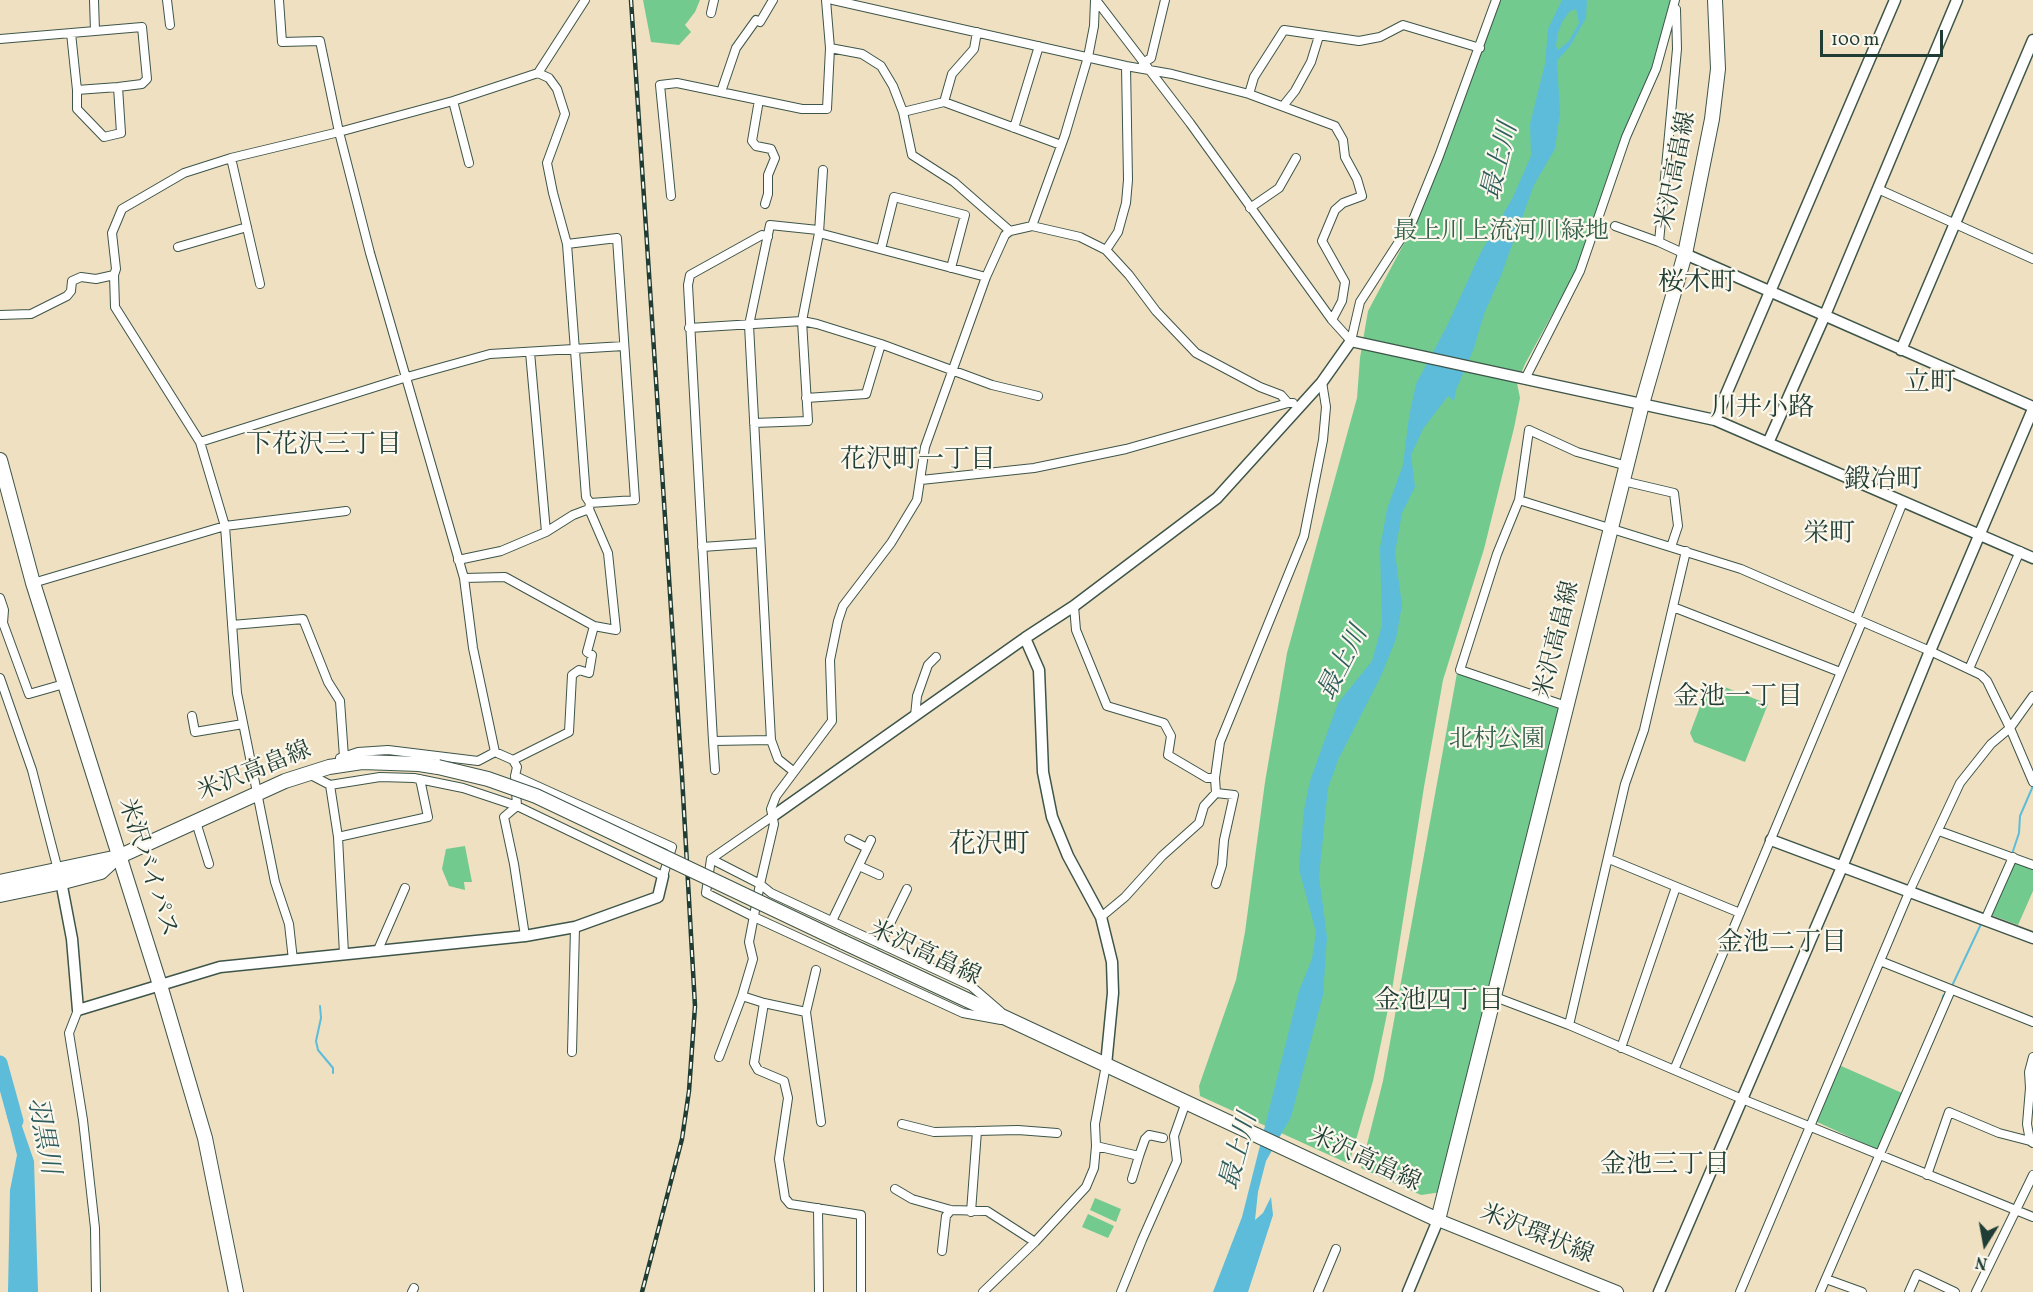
<!DOCTYPE html>
<meta charset="utf-8">
<style>
body{margin:0}
#map{position:relative;width:2033px;height:1292px;overflow:hidden;background:#efe0c1;font-family:Vollkorn,serif}
canvas{display:block}
.north{position:absolute;left:1955px;top:1214px;width:60px;height:60px;-webkit-text-stroke:4px #fbf7ec;paint-order:stroke;rotate:191deg;font-size:16px;font-weight:700;line-height:24px;text-align:center;color:#1f3d34}
.north::after{content:'';display:block;margin:auto;width:21px;height:27px;background:#1f3d34;clip-path:polygon(50% 0,100% 100%,50% 72%,0 100%)}
.scale{position:absolute;left:1820px;top:30px;width:123px;height:27px;box-sizing:border-box;border:3px solid #1f3d34;border-top:0;padding-left:8px;font-size:18px;line-height:21px;white-space:nowrap;color:#1f3d34;-webkit-text-stroke:4px #fbf7ec;paint-order:stroke}
</style>
<div id="map">
<canvas width="2033" height="1292"></canvas>
<div class="north">N</div>
<div class="scale">100 m</div>
</div>
<script>
const context = document.querySelector('canvas').getContext('2d');
context.lineJoin = 'round';
function fillPath(path, color) { context.fillStyle = color; context.fill(path, 'evenodd'); }
const shape = rows => new Path2D(rows.map(r => 'M' + r).join(''));
function trace(path, color, width, dash) { context.strokeStyle = color; context.lineWidth = width; context.lineCap = dash ? 'butt' : 'round'; context.setLineDash(dash || []); context.stroke(path); }
function label(font, color, halo, rows, align = 'center') {
  context.font = font + ' Vollkorn,"Noto Serif JP",serif'; context.lineWidth = 4.5; context.setLineDash([]); context.textBaseline = 'middle'; context.strokeStyle = halo; context.fillStyle = color; for (const [text, x, y, turn = 0] of rows) {
    context.save(); context.translate(x, y); context.rotate((+turn || 0) * Math.PI / 180); context.textAlign = isNaN(turn) ? turn : align; if (halo) context.strokeText(text, 0, 0); context.fillText(text, 0, 0); context.restore();
  }
}
const green = shape([
 [643,0,700,0,695,12,685,25,691,32,679,45,651,42],
 [1500,0,1671,0,1652,67,1621,144,1578,267,1525,364,1517,383,1520,398,1514,428,1484,549,1443,680,1424,787,1392,990,1373,1081,1349,1164,1200,1096,1199,1086,1236,980,1245,932,1265,782,1287,653,1357,398,1360,358,1368,311,1417,219],
 [1457,673,1559,708,1442,1192,1421,1195,1361,1168,1383,1081],
 [1717,684,1768,704,1745,762,1694,742,1690,733,1707,688],
 [465,846,472,882,464,882,465,890,449,886,442,869,446,849],
 [2013,860,2033,868,2033,891,2018,925,1991,915],
 [1839,1065,1902,1093,1878,1150,1815,1121],
 [1095,1198,1121,1209,1116,1222,1090,1210],
 [1088,1214,1114,1226,1108,1238,1082,1227]
]);
const water = shape([
 [1562,0,1587,0,1586,18,1570,46,1557,61,1560,113,1555,149,1534,185,1500,278,1484,314,1474,348,1456,390,1454,401,1448,396,1423,429,1411,455,1415,487,1402,513,1395,553,1402,605,1396,639,1381,676,1339,758,1328,788,1319,876,1327,937,1323,995,1291,1117,1266,1161,1258,1192,1255,1220,1263,1213,1271,1197,1273,1215,1248,1292,1213,1292,1242,1217,1299,991,1312,959,1316,932,1299,869,1304,810,1310,781,1338,703,1372,661,1382,625,1380,548,1387,509,1403,465,1409,417,1416,384,1447,326,1481,252,1513,197,1531,156,1530,124,1545,64,1548,29],
 [1576,9,1579,23,1569,41,1558,50,1556,46,1558,33,1562,22,1570,11],
 [3,1100,14,1103,34,1161,38,1292,8,1292,10,1190,17,1155]
]);
const stream = shape([
 [2012,854,2019,833,2020,816,2033,786],
 [1951,988,1982,922],
 [1942,1002,1943,996,1947,992],
 [320,1006,321,1018,316,1041,318,1050,333,1068,333,1073]
]);
const river = shape([
 [0,1063,16,1121]
]);
const minor = shape([
 [167,0,170,25],
 [279,0,282,42,320,41,339,132,370,253,464,578,473,648,495,752],
 [833,0,1126,66,1172,74,1249,94,1335,126,1343,140,1345,157,1357,179,1362,196,1343,203,1335,210,1322,241,1345,282,1342,301,1332,320],
 [1096,0,1190,123,1332,320,1351,341],
 [711,13,714,0],
 [71,33,77,90,118,87,142,84,147,79,142,27,95,31],
 [0,39,95,31,94,0],
 [830,48,862,54,881,66,893,86,903,112,912,155,954,182,1010,231],
 [1143,63,1151,58,1165,0],
 [77,90,77,109,104,137,121,133,118,87],
 [721,92,736,48,756,20,760,22,773,0],
 [1249,94,1254,77,1284,30,1359,41,1380,37,1403,25,1480,48],
 [759,100,752,141,756,146,771,149,775,158,768,175,768,194,765,204],
 [453,101,469,163],
 [944,102,952,74,974,49,977,32],
 [1283,106,1295,91,1311,62,1319,36],
 [903,112,944,102,1061,145],
 [1014,128,1039,46],
 [231,158,260,284],
 [1878,189,2033,259],
 [671,196,660,85,677,83,802,109,827,109,830,48,826,0],
 [1250,208,1279,188,1296,158],
 [1032,226,1065,135,1088,57,1094,26,1095,0],
 [1615,226,1659,242,1685,254],
 [819,233,986,277],
 [768,237,762,235,690,275,688,285,713,741,771,740],
 [1659,242,1677,49,1676,9],
 [567,244,617,238,635,500,590,503],
 [178,247,247,227],
 [881,249,894,197,965,215,951,268],
 [1106,250,1118,232,1126,203,1128,180,1126,66],
 [0,315,31,314,67,296,71,291,72,281,81,277,96,279,114,275],
 [689,328,802,321,817,324,881,344,992,385,1038,396],
 [1351,341,1360,302,1413,220,1439,156,1496,0],
 [530,352,546,532],
 [1525,379,1580,271,1626,137,1656,69,1675,0],
 [806,398,866,394,881,344],
 [754,423,808,421,802,321,819,233,823,170],
 [200,442,407,377,490,354,624,346],
 [921,480,1034,468,1126,449,1288,403,1293,403],
 [1623,481,1674,493,1678,526,1671,547],
 [1519,500,1529,430,1577,452,1627,466],
 [702,547,760,543],
 [458,560,501,551,546,532,573,515,589,509],
 [464,578,505,577,594,626,616,630,608,553,589,509,590,503,586,497,567,244,553,193,547,163,565,114,557,89,549,78,538,73],
 [33,583,225,526,346,511],
 [0,598,4,610,3,623,29,694,64,684],
 [1074,606,1076,630,1107,706,1164,723,1171,736,1168,755,1207,778,1215,778],
 [1673,607,1840,672],
 [1856,619,1903,502],
 [232,625,303,619,328,682,340,701,344,757],
 [1969,669,2020,551],
 [0,678,32,770,58,870],
 [1566,706,1460,670,1497,554,1519,500,1741,569,1930,651,1981,675,1987,681,2010,728,2033,782],
 [192,716,195,732,243,724],
 [915,716,917,696,928,665,936,657],
 [713,741,715,770],
 [495,752,513,760,517,767,515,776,517,806,504,817,514,864,525,936],
 [340,758,358,752,388,750,478,761,495,752],
 [513,760,569,732,572,675,579,670,589,673,592,655,587,652,594,626],
 [793,771,778,759,771,740,749,325,770,225,818,230],
 [309,774,330,785,380,777,414,778,463,788,517,806,663,876,672,847,515,776],
 [330,785,338,837,344,954],
 [773,816,711,859,706,893,754,917,963,1013,1001,1020],
 [196,822,209,864],
 [1939,831,2033,865],
 [338,837,428,817,420,779],
 [849,839,867,848],
 [711,859,760,884,749,942,753,959,742,996,719,1057],
 [1609,859,1740,913],
 [859,866,879,875],
 [1216,884,1222,865,1224,840,1234,795,1216,793],
 [1101,917,1125,897,1162,856,1199,823,1204,806,1216,793,1215,778,1220,742,1304,536,1323,440,1326,407,1322,382],
 [1985,920,2013,857],
 [832,921,871,840],
 [880,944,907,889],
 [377,952,405,888],
 [293,960,289,924,275,882,237,693,225,526,200,442,115,307,114,275,116,269,112,233,122,209,184,173,231,158,339,132,453,101,538,73,585,0],
 [1880,961,2033,1022],
 [742,996,764,1003,806,1012,821,1122],
 [1495,997,1569,1025,1742,1099,2033,1217],
 [764,1003,754,1063,758,1070,784,1081,788,1098,779,1159,785,1198,790,1204,861,1215,861,1292],
 [78,1010,69,1033,83,1120,95,1228,96,1292],
 [1000,1011,971,986,771,893,760,884,774,824,771,809,776,796,832,721,830,660,838,621,843,606,891,543,917,500,925,447,986,277,1005,235,1010,231,1032,226,1080,237,1106,250,1129,275,1156,311,1196,353,1260,387,1281,395,1288,403],
 [806,1012,816,970],
 [1569,1025,1625,784,1644,730,1686,551],
 [1621,1048,1676,887],
 [572,1052,575,927],
 [1674,1070,1862,622],
 [902,1124,934,1132,977,1131],
 [2033,1143,2030,1141,2027,1124,2030,1088,2029,1072,2033,1057],
 [1096,1146,1139,1156,1132,1179],
 [1139,1156,1145,1139,1149,1135,1163,1138],
 [1927,1175,1949,1112,1999,1133,2030,1141],
 [895,1189,912,1199,951,1210,987,1211,1035,1242],
 [818,1208,819,1292],
 [971,1212,977,1131,1018,1130,1057,1133],
 [942,1251,946,1216,951,1210],
 [1826,1279,1862,1292],
 [412,1292,414,1288],
 [983,1292,1035,1242,1086,1187,1094,1168,1096,1146,1095,1124,1106,1065],
 [1121,1292,1142,1240,1177,1161,1174,1136,1186,1102],
 [1318,1292,1336,1249],
 [1740,1292,1910,890,1960,783,1991,744,2010,728,2033,696],
 [1820,1292,1951,990],
 [1909,1292,1917,1274,1955,1292],
 [1976,1292,2033,1175]
]);
const tertiary = shape([
 [1685,254,2033,407],
 [1901,350,2033,40],
 [1715,420,1895,0],
 [1768,443,1825,315,1957,0],
 [1025,638,1039,670,1043,772,1052,817,1068,856,1101,917,1112,962,1113,993,1106,1065],
 [773,816,1025,638,1074,606,1217,498,1322,382,1351,341,1715,420,2033,558],
 [1771,840,2033,938],
 [60,876,72,939,78,1010,220,967,525,936,575,927,658,897,663,876],
 [1408,1292,1438,1220],
 [1659,1292,1842,867,1930,651,2033,409]
]);
const secondary = shape([
 [1438,1220,1617,1292]
]);
const primary = shape([
 [0,882,118,857,285,781,329,767,362,762,419,764,438,767],
 [0,895,63,882,101,872,116,858],
 [843,942,1438,1220,1642,404,1685,254,1712,119,1718,69,1715,0]
]);
const trunk = shape([
 [0,460,33,583,160,985,205,1138,236,1292]
]);
const rail = shape([
 [631,0,682,776,695,1006,689,1091,682,1139,642,1292]
]);
const primaryBridge = shape([
 [438,767,488,779,536,796,843,942]
]);
const streetNames = [
 ["米沢高畠線",1678,171,-79],
 ["米沢高畠線",1559,640,-76],
 ["米沢高畠線",255,773,-22],
 ["米沢バイパス",146,868,72],
 ["米沢高畠線",924,955,25],
 ["米沢高畠線",1364,1161,25],
 ["米沢環状線",1536,1236,22]
];
const parkNames = [
 ["最上川上流河川緑地",1501,234],
 ["北村公園",1497,742]
];
const waterNames = [
 ["最上川",1502,162,-76],
 ["最上川",1345,664,-63],
 ["羽黒川",41,1136,79],
 ["最上川",1241,1152,-75]
];
const neighbourhoodNames = [
 ["桜木町",1697,285],
 ["立町",1930,385],
 ["川井小路",1762,410],
 ["下花沢三丁目",324,447],
 ["花沢町一丁目",918,462],
 ["鍛冶町",1883,482],
 ["栄町",1829,536],
 ["金池一丁目",1738,699],
 ["金池二丁目",1782,945],
 ["金池四丁目",1439,1003],
 ["金池三丁目",1665,1167]
];
const quarterNames = [
 ["花沢町",989,847]
];
fillPath(green, '#73ca8f');
fillPath(water, '#5cbcda');
trace(stream, '#5cbcda', 2);
trace(river, '#5cbcda', 15);
trace(minor, '#3e5549', 10);
trace(tertiary, '#3e5549', 13);
trace(secondary, '#3e5549', 14);
trace(primary, '#3e5549', 16);
trace(trunk, '#3e5549', 16);
trace(minor, '#fff', 8);
trace(tertiary, '#fff', 10);
trace(secondary, '#fff', 12);
trace(primary, '#fff', 14);
trace(trunk, '#fff', 14);
trace(rail, '#1f3d34', 4.5);
trace(rail, '#fbf7ec', 2, [7]);
trace(primaryBridge, '#3e5549', 16, []);
trace(primaryBridge, '#fff', 14);
label('24px', '#1f3d34', '#fbf7ec', streetNames);
label('24px', '#34604b', '#fbf7ec', parkNames);
label('italic 26px', '#2e5d5e', '#fbf7ec', waterNames);
label('26px', '#1f3d34', '#fbf7ec', neighbourhoodNames);
label('27px', '#1f3d34', '#fbf7ec', quarterNames);
</script>
